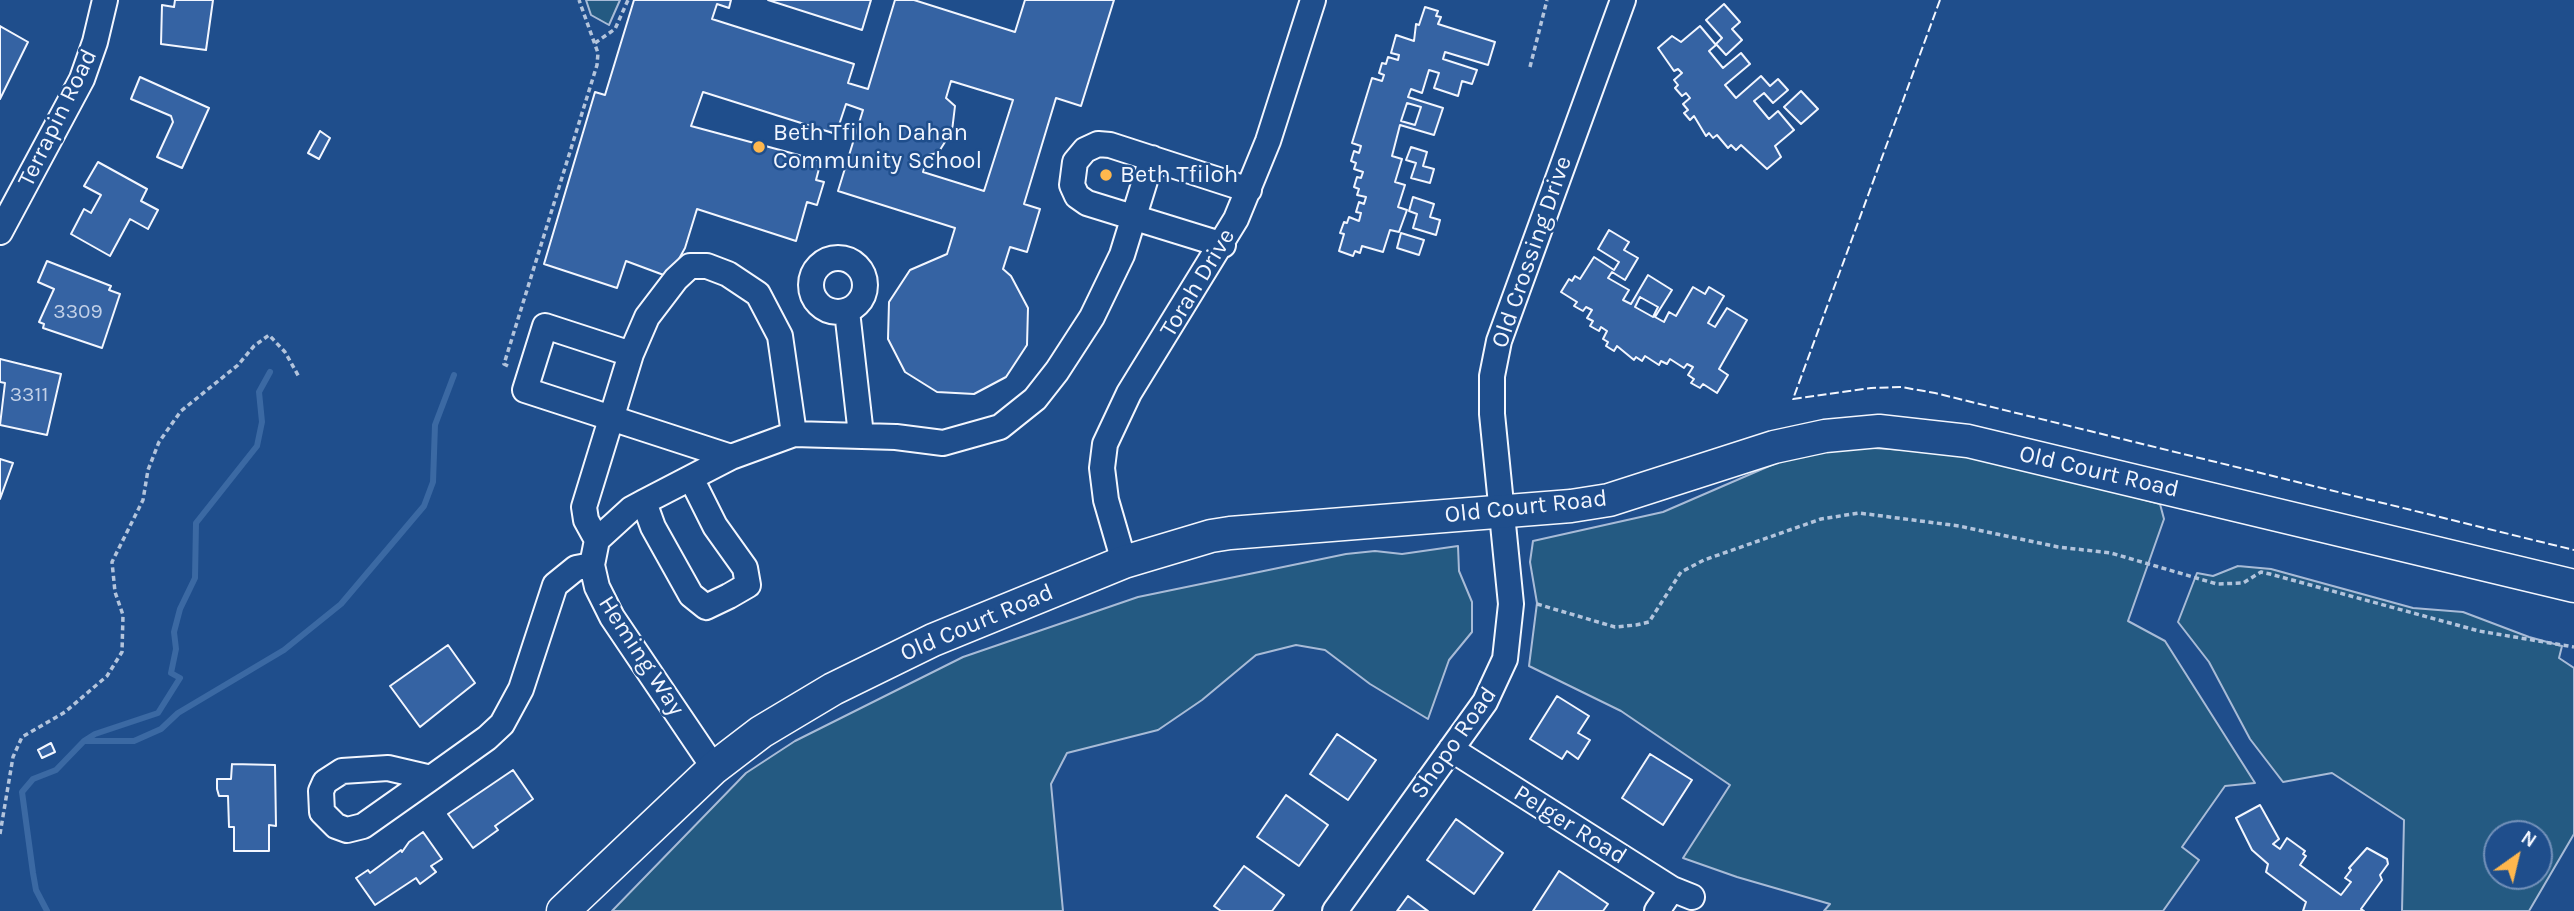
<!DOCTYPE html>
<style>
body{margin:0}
#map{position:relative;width:2574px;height:911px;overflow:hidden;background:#1f4e8c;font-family:Karla,sans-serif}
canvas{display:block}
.north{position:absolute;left:2483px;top:820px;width:70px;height:70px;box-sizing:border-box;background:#1f4e8c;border:2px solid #7391ba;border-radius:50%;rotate:34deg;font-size:19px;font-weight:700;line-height:28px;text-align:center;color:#f2f6ff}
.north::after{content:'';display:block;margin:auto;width:24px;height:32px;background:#ffb74d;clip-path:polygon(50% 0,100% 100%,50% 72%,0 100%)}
</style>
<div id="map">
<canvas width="2574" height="911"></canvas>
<div class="north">N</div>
</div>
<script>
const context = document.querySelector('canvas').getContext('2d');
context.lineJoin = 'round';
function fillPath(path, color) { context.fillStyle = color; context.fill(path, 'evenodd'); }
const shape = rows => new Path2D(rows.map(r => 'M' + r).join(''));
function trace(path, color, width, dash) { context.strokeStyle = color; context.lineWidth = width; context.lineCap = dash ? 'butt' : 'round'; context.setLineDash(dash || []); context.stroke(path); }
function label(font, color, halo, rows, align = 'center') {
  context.font = font + ' Karla,sans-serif'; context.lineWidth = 5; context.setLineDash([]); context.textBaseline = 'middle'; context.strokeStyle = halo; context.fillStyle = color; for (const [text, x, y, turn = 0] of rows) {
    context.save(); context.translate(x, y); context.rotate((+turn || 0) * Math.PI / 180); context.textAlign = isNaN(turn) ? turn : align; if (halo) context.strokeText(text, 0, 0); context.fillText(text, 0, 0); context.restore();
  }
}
const green = shape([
 [586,0,620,0,609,25,591,15,586,0],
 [1856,447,1974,454,2160,504,2164,519,2128,621,2165,641,2255,783,2225,786,2182,847,2199,860,2163,911,1824,911,1830,904,1737,877,1683,858,1730,785,1621,711,1529,666,1537,603,1530,562,1533,541,1663,512,1797,454,1856,447],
 [1458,546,1459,571,1472,602,1472,632,1449,660,1428,719,1370,684,1325,650,1296,645,1256,655,1202,700,1158,730,1067,753,1051,784,1063,911,612,911,746,773,795,741,963,657,1138,597,1346,554,1375,551,1402,554,1458,546],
 [2238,566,2271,569,2413,608,2463,612,2529,637,2562,646,2559,658,2574,668,2574,834,2529,911,2402,911,2404,820,2332,773,2283,782,2250,739,2209,662,2178,622,2197,573,2213,576,2238,566],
 [2497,834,2539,834,2539,876,2497,876,2497,834]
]);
const stream = shape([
 [84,741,95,734,158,713,180,678,171,673,176,649,174,632,180,609,195,578,196,523,257,446,262,422,259,392,270,372],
 [47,911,36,890,33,873,22,792,33,779,56,770,84,741,134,741,161,729,178,713,284,650,341,604,424,506,433,482,435,425,454,375]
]);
const building = shape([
 [175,0,213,0,206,50,161,44,162,5,174,7,175,0],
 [634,0,731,0,729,8,717,4,712,19,854,64,848,83,868,89,895,0,914,0,1015,32,1025,0,1114,0,1081,106,1056,98,1024,204,1040,209,1027,252,1010,247,1003,269,1011,276,1028,308,1027,345,1006,377,974,394,937,392,905,372,888,339,889,302,910,270,947,254,955,228,838,191,863,110,846,104,836,134,703,92,691,126,821,161,816,180,824,182,817,205,807,202,796,241,697,209,685,248,669,277,626,261,617,288,544,264,595,92,605,95,634,0],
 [951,81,1013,100,984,191,923,172,928,155,938,153,952,131,955,106,946,98,951,81],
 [768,0,871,0,862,30,768,0],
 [1724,4,1740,22,1732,29,1742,40,1726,55,1716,44,1722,38,1706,20,1724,4],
 [1425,7,1438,11,1436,16,1441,17,1438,24,1495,42,1488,65,1445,52,1443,59,1477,70,1472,84,1462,81,1458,96,1434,88,1439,73,1429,70,1422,93,1411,89,1408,97,1443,108,1434,135,1400,125,1392,156,1402,159,1395,182,1405,185,1398,207,1407,210,1399,232,1390,230,1383,252,1362,246,1360,253,1355,251,1353,256,1339,251,1344,234,1340,233,1344,222,1347,223,1349,217,1359,221,1361,213,1356,212,1359,202,1364,204,1366,197,1357,195,1359,189,1354,187,1357,177,1361,178,1363,172,1354,169,1356,163,1351,161,1354,151,1359,153,1361,146,1352,143,1372,78,1382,81,1384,75,1379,73,1382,63,1386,64,1388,57,1398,60,1399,55,1391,53,1396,35,1414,41,1416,24,1419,25,1425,7],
 [1407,103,1421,107,1415,125,1401,121,1407,103],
 [0,26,28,42,0,99,0,26],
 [1700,26,1716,45,1709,51,1723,68,1741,53,1750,64,1725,85,1736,98,1761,76,1770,86,1778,79,1788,90,1773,103,1764,93,1754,101,1769,119,1778,111,1794,130,1775,146,1781,157,1767,169,1741,145,1736,150,1731,145,1728,148,1717,135,1713,138,1709,133,1706,136,1694,116,1690,120,1684,113,1688,110,1683,104,1690,98,1686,93,1682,96,1675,88,1678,85,1674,80,1682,73,1678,69,1674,71,1658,48,1672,36,1681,42,1700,26],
 [140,77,209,108,182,168,157,157,173,122,171,116,131,99,140,77],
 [1801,91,1818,109,1801,124,1784,107,1801,91],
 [320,131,330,138,319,159,308,153,320,131],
 [1411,147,1427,152,1423,166,1434,169,1430,183,1411,178,1416,163,1406,160,1411,147],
 [98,162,147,189,141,201,158,210,148,229,130,219,110,256,71,234,84,209,91,213,101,195,84,186,98,162],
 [1413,197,1434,204,1430,217,1440,220,1436,235,1413,228,1417,214,1409,211,1413,197],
 [1609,230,1629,242,1624,250,1638,258,1625,280,1612,272,1608,278,1629,290,1623,300,1631,304,1648,275,1672,290,1655,317,1664,322,1669,312,1676,316,1693,287,1705,294,1709,287,1724,296,1708,323,1715,327,1727,308,1747,320,1719,369,1728,375,1717,393,1703,384,1700,388,1691,383,1694,379,1688,375,1693,367,1687,364,1684,368,1670,359,1667,364,1661,361,1659,365,1645,356,1642,361,1636,357,1634,360,1617,346,1614,351,1606,346,1608,342,1603,339,1607,331,1601,327,1599,331,1590,326,1593,321,1587,318,1592,310,1586,307,1583,311,1574,306,1577,302,1561,292,1569,279,1572,281,1575,276,1580,279,1594,257,1614,270,1619,262,1598,249,1609,230],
 [1640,297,1658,307,1653,317,1635,307,1640,297],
 [1401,233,1424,240,1419,255,1397,248,1401,233],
 [47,261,111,286,109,290,120,294,102,348,43,328,44,324,39,322,54,289,38,282,47,261],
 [0,359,61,374,47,435,0,425,5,383,0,382,0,359],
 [0,459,13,463,0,499,0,459],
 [448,645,475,683,420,727,390,686,448,645],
 [1557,696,1589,716,1578,733,1590,740,1578,759,1567,751,1562,759,1530,739,1557,696],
 [1337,734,1376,760,1348,800,1310,774,1337,734],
 [51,743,55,752,42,758,38,750,51,743],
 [1650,754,1692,780,1663,825,1622,798,1650,754],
 [232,764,275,765,276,826,269,825,269,851,234,851,234,827,229,827,228,796,219,796,217,789,217,779,231,779,232,764],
 [513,770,533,799,495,826,498,830,473,848,448,814,513,770],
 [1286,795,1328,825,1299,866,1257,837,1286,795],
 [2260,805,2279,839,2273,844,2280,849,2287,838,2305,851,2303,854,2306,856,2300,865,2341,895,2351,882,2345,878,2351,870,2349,868,2367,848,2387,859,2388,864,2380,875,2382,880,2361,909,2364,911,2303,911,2306,902,2266,872,2268,864,2252,850,2236,818,2260,805],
 [1456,819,1503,853,1474,894,1427,860,1456,819],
 [423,832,442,859,431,866,436,872,420,884,416,878,375,905,356,878,368,870,370,873,401,850,402,852,409,842,423,832],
 [1244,866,1284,895,1272,911,1221,911,1214,906,1244,866],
 [1559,871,1608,904,1603,911,1533,911,1559,871],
 [1408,896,1428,911,1397,911,1408,896]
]);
const path = shape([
 [595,43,615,29,628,0],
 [1530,67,1547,0],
 [508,366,504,364,597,65,598,53,579,0],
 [1537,604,1615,627,1636,625,1649,622,1681,572,1704,560,1821,519,1859,513,1959,526,2058,547,2111,553,2217,584,2243,583,2261,572,2270,574,2479,631,2574,647],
 [0,834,13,757,22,737,65,712,107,676,122,652,123,615,115,592,112,562,143,500,148,470,159,442,181,411,238,365,254,346,269,335,285,352,299,377]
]);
const minor = shape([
 [0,232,82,79,95,42,105,0],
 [1223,245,1087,203,1077,196,1072,185,1075,162,1085,150,1098,144,1110,145,1249,190],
 '811 285a27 27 0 1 1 54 0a27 27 0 1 1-54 0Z',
 [847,311,861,435],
 [631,354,545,326,525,390,731,457],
 [644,502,653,527,691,595,706,607,729,596,748,585,745,568,715,526,691,478],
 [597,540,586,520,584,507,631,354,647,317,676,279,690,266,707,266,728,274,758,294,780,336,794,434],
 [1124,562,1106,500,1102,468,1105,444,1129,393,1236,219,1268,141,1313,0],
 [1451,749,1672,889,1692,897],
 [714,768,612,617,597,587,592,565,597,540,631,509,644,502,731,457,794,434,896,437,943,443,1000,427,1035,399,1057,371,1092,317,1122,255,1152,158],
 [431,778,388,768,342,771,325,782,321,791,322,812,336,826,347,830,363,826,431,778,487,738,502,724,521,689,555,585,576,568,592,565],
 [1335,911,1485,702,1505,659,1511,604,1492,414,1492,376,1499,341,1623,0],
 [1657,911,1672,889]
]);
const major = shape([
 [563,911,714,768,761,732,833,689,933,640,1124,562,1211,536,1230,533,1571,506,1609,500,1774,447,1825,436,1879,431,1968,441,2574,586]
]);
const fence = shape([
 [1940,0,1793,399,1871,388,1901,387,1935,393,2574,550]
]);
const markers = [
 [759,147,7,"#ffb74d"],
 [1106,175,7,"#ffb74d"]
];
const numberNames = [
 ["3309",78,312],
 ["3311",29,395]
];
const streetNames = [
 ["Terrapin Road",58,118,-64],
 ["Old Crossing Drive",1532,252,-71],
 ["Torah Drive",1198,283,-59],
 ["Old Court Road",2099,472,13],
 ["Old Court Road",1526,507,-6],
 ["Old Court Road",977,623,-23],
 ["Heming Way",641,656,57],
 ["Shopo Road",1454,743,-55],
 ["Pelger Road",1570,825,32]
];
const poiNames = [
 ["Beth Tfiloh Dahan",773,133],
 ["Community School",773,161],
 ["Beth Tfiloh",1120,175]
];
fillPath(green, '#245a82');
trace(green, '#a8bbd7', 2);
trace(stream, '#3b69a3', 6);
fillPath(building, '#3563a3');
trace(building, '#f2f6ff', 2);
trace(minor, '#f2f6ff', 28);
trace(major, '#f2f6ff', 35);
trace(path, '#b3c4dc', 3.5, [5, 3.5]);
trace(minor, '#1f4e8c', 24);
trace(major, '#1f4e8c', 32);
trace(fence, '#f2f6ff', 2, [9, 3.5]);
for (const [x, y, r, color] of markers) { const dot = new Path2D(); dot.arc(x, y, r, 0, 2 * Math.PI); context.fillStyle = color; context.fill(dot); trace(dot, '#1f4e8c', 2.5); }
label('21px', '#c3d1e8', null, numberNames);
label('24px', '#f2f6ff', '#1f4e8c', streetNames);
label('24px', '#f2f6ff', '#1f4e8c', poiNames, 'left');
</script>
